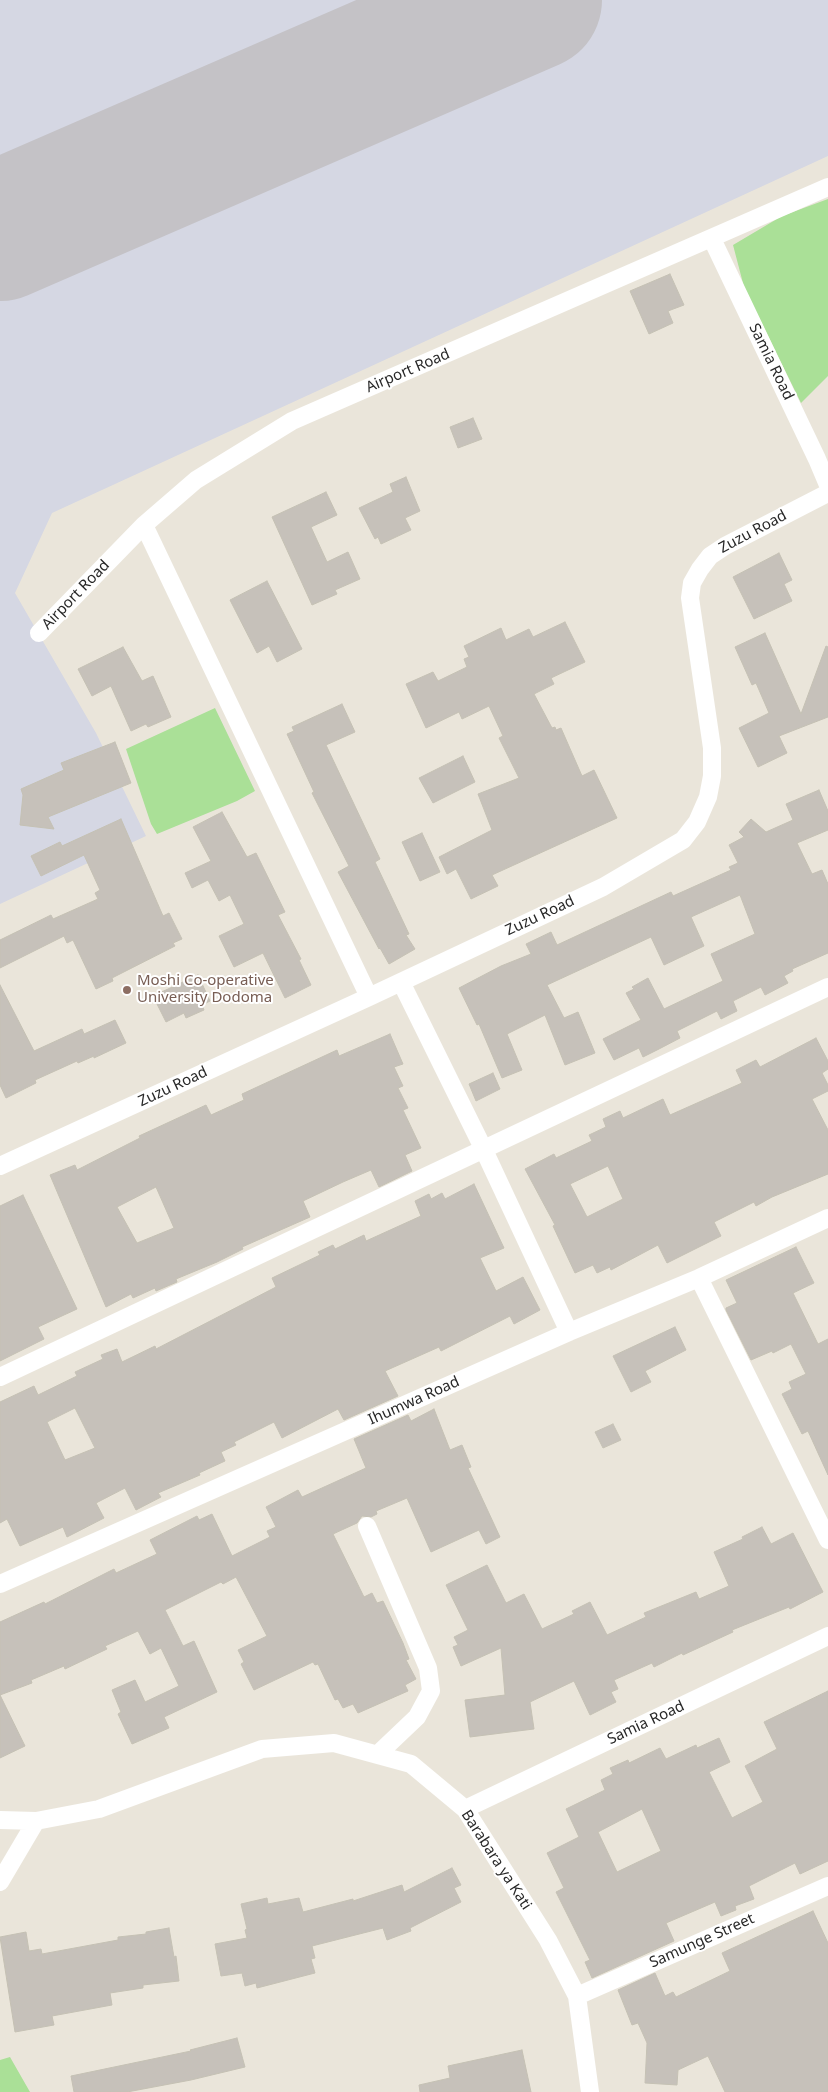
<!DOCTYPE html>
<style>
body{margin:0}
canvas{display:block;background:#eae5da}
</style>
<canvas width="828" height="2092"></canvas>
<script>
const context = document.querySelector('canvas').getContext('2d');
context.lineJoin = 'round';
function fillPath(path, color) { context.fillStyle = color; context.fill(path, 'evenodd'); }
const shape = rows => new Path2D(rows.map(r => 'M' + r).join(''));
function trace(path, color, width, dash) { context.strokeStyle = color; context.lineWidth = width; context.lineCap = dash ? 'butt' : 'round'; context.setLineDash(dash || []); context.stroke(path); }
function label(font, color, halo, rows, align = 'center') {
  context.font = font + ' "Noto Sans",sans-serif'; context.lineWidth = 4; context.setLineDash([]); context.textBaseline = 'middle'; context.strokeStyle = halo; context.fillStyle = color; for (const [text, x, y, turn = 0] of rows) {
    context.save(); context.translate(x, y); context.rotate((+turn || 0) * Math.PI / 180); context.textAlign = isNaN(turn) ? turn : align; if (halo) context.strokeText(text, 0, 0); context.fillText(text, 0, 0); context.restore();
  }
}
const airport = shape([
 [0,0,828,0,828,156,52,513,15,593,96,733,146,836,0,904]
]);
const green = shape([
 [828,199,828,376,801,403,744,287,733,245,782,216],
 [215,708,255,791,237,801,157,834,151,824,126,749],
 [10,2057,30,2092,0,2092,0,2060]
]);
const runway = shape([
 [0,231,532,0]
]);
const building = shape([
 [670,274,684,305,668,311,673,323,649,334,630,291,670,274],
 [473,418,482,439,458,448,450,427,473,418],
 [406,477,420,511,405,518,411,530,381,544,378,537,375,539,359,508,393,492,390,484,406,477],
 [326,492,337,515,311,527,327,562,348,552,360,579,335,590,337,594,312,605,272,517,326,492],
 [779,553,792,580,784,584,792,601,754,619,733,577,779,553],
 [267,581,302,649,277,662,269,646,257,653,230,600,267,581],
 [565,622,585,662,551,678,554,684,534,694,552,728,555,727,556,730,561,728,582,776,594,770,617,818,492,875,498,886,471,899,456,869,447,874,439,857,492,830,478,794,519,778,499,738,503,736,489,706,462,719,459,712,426,728,406,684,433,672,438,681,467,667,464,659,469,657,464,646,501,628,506,640,529,629,533,637,565,622],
 [765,633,801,714,826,646,828,647,828,717,779,736,787,753,758,767,739,728,769,713,756,683,752,685,735,647,765,633],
 [123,647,142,681,153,676,171,717,148,727,146,724,131,731,111,686,92,696,78,669,123,647],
 [342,704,355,732,326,745,380,859,375,862,409,934,406,935,415,949,389,964,380,948,379,949,338,872,349,866,312,793,314,792,287,734,294,731,292,727,342,704],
 [115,742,131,783,48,817,54,829,20,825,23,795,21,789,64,770,61,763,115,742],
 [463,756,475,782,433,803,419,778,463,756],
 [819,790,828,811,828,830,797,843,812,874,822,870,828,884,828,953,792,969,793,971,784,976,788,983,765,995,761,987,733,1001,737,1011,721,1019,717,1011,677,1031,680,1038,659,1049,643,1057,639,1048,614,1060,603,1039,641,1020,626,993,634,989,632,987,648,978,664,1009,723,981,711,954,755,934,740,895,691,917,704,946,664,965,651,937,547,985,564,1018,578,1012,595,1053,565,1065,545,1015,507,1034,522,1070,502,1078,479,1024,477,1025,459,988,501,966,531,954,526,944,551,932,557,945,671,892,673,896,731,870,729,867,738,863,729,845,744,837,739,832,751,819,766,832,793,820,786,804,819,790],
 [222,812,247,857,256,853,285,912,278,915,301,959,299,960,311,985,285,998,263,953,234,967,219,936,244,924,230,895,219,901,208,880,192,888,185,873,211,861,193,827,222,812],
 [121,819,163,916,169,913,182,939,173,943,175,946,112,978,113,981,96,989,73,940,67,943,64,936,0,968,0,940,51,915,53,919,98,899,95,893,100,890,84,855,41,876,31,856,60,842,62,846,121,819],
 [422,833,440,872,420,881,402,842,422,833],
 [198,975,210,1001,202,1005,204,1010,186,1018,184,1013,166,1022,153,996,198,975],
 [0,985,34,1051,82,1029,84,1034,115,1020,126,1043,94,1058,94,1056,78,1063,77,1061,35,1080,36,1083,6,1098,0,1085,0,985],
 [390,1034,403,1064,394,1067,403,1086,398,1088,408,1108,403,1110,421,1148,405,1155,412,1171,379,1187,371,1170,343,1182,303,1201,310,1217,242,1247,243,1249,217,1262,176,1279,177,1282,156,1291,155,1288,133,1298,131,1294,106,1307,50,1175,75,1165,77,1170,140,1138,139,1136,206,1105,211,1115,244,1100,242,1094,337,1050,339,1056,390,1034],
 [156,1187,174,1228,137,1243,117,1207,156,1187],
 [816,1038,828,1061,828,1069,822,1073,828,1085,828,1091,812,1099,828,1130,828,1174,772,1197,756,1206,754,1202,714,1222,721,1236,667,1263,658,1245,611,1270,610,1267,597,1273,593,1265,575,1273,553,1226,555,1225,525,1169,554,1154,556,1158,592,1141,589,1135,606,1127,603,1119,620,1111,623,1118,663,1099,670,1115,742,1083,736,1070,756,1060,760,1067,816,1038],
 [608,1166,623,1199,587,1217,570,1184,608,1166],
 [493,1073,500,1089,476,1101,469,1084,493,1073],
 [474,1184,504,1248,480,1258,496,1291,523,1277,540,1310,514,1324,510,1316,441,1351,439,1347,385,1371,398,1396,344,1420,338,1409,282,1438,274,1422,234,1442,236,1445,221,1452,225,1461,199,1473,200,1475,158,1493,161,1497,136,1510,125,1488,96,1503,104,1518,67,1537,63,1527,20,1546,7,1519,0,1523,0,1402,34,1386,38,1395,77,1376,75,1372,103,1359,101,1355,117,1349,122,1362,155,1346,156,1349,276,1287,272,1278,320,1255,318,1252,333,1245,335,1249,364,1235,366,1241,421,1216,415,1201,429,1194,431,1199,442,1193,445,1199,474,1184],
 [75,1408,95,1448,65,1460,47,1422,75,1408],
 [23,1195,77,1309,38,1327,44,1339,0,1361,0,1206,23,1195],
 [796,1247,814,1283,793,1293,818,1344,828,1339,828,1475,808,1431,802,1434,782,1394,792,1389,789,1382,806,1374,791,1344,773,1353,772,1351,751,1360,726,1310,726,1308,737,1303,726,1280,796,1247],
 [675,1327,686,1350,645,1371,651,1382,631,1392,613,1356,675,1327],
 [434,1409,450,1450,462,1445,471,1467,468,1468,500,1537,486,1544,479,1530,431,1552,407,1498,376,1511,377,1514,371,1517,362,1516,357,1523,333,1534,364,1597,372,1593,377,1603,383,1601,403,1643,409,1659,406,1660,416,1679,405,1685,408,1691,358,1713,353,1704,343,1708,338,1699,335,1700,318,1664,315,1665,313,1662,254,1690,241,1664,244,1662,238,1650,267,1636,236,1577,223,1584,221,1582,165,1610,183,1646,194,1641,217,1692,164,1717,169,1728,132,1744,118,1714,121,1712,112,1690,135,1680,145,1702,179,1686,161,1648,150,1654,138,1631,105,1646,107,1649,65,1669,64,1666,31,1680,32,1683,0,1695,25,1746,0,1758,0,1622,44,1602,45,1604,114,1569,116,1573,157,1554,150,1540,197,1516,199,1520,212,1514,232,1556,270,1537,267,1531,276,1527,266,1507,298,1490,302,1497,366,1468,354,1439,408,1415,411,1421,434,1409],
 [613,1424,621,1440,603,1448,595,1432,613,1424],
 [762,1527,771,1544,793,1533,823,1592,790,1609,789,1607,732,1630,733,1632,683,1655,682,1653,654,1667,652,1663,614,1680,618,1689,611,1692,616,1702,590,1715,574,1681,530,1702,534,1729,470,1737,465,1700,505,1695,501,1648,461,1666,453,1647,458,1645,454,1637,468,1630,446,1585,487,1565,506,1603,524,1594,542,1629,574,1614,572,1611,590,1602,607,1635,646,1617,644,1613,696,1592,699,1599,729,1586,714,1552,743,1539,742,1537,762,1527],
 [828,1691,828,1861,800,1874,795,1863,749,1886,754,1899,735,1906,736,1910,721,1916,715,1902,666,1923,674,1941,592,1978,585,1962,590,1960,556,1892,564,1888,547,1853,579,1837,566,1809,605,1790,601,1780,613,1774,610,1768,628,1760,629,1763,660,1748,666,1759,696,1745,697,1748,719,1738,730,1762,709,1772,732,1818,763,1802,745,1766,777,1749,764,1722,828,1691],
 [642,1809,661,1851,617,1872,598,1832,642,1809],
 [452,1868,461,1885,454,1888,461,1902,410,1928,411,1931,387,1940,383,1928,312,1946,315,1958,311,1959,315,1973,257,1988,256,1983,245,1986,242,1973,221,1976,215,1944,247,1938,245,1930,247,1929,241,1904,267,1898,268,1904,299,1898,303,1912,353,1899,353,1901,402,1885,404,1892,452,1868],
 [813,1911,828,1943,828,2092,725,2092,708,2056,678,2070,677,2085,645,2083,647,2043,638,2023,632,2025,618,1990,655,1973,665,1996,673,1992,676,1997,730,1971,722,1953,813,1911],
 [169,1928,174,1957,176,1956,179,1981,143,1985,143,1988,110,1993,112,2005,52,2016,54,2025,15,2032,0,1937,26,1932,29,1951,41,1949,42,1954,118,1940,118,1937,146,1934,146,1932,169,1928],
 [237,2038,245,2067,191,2080,127,2092,74,2092,71,2076,191,2051,190,2050,237,2038],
 [522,2050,531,2092,420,2092,419,2085,450,2078,448,2066,522,2050]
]);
const minor = shape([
 [712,239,817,459,828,485],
 [144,525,369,997],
 [39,633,144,525,196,480,292,421,828,187],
 [401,982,483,1148,569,1332],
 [0,1166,369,997,603,887,683,840,697,822,708,797,712,776,712,748,690,598,692,583,700,569,710,556,725,546,828,493],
 [699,1278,828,1540],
 [0,1377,828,987],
 [367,1526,428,1668,431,1691,417,1717,377,1755],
 [0,1584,569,1332,699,1278,828,1218],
 [465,1809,828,1636],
 [0,1820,36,1821,99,1809,262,1749,334,1743,411,1764,465,1809,548,1940,577,1996,590,2092],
 [0,1882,36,1821],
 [577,1996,828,1886]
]);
const markers = [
 [127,990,5,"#8d6e63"]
];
const streetNames = [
 ["Samia Road",771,362,64],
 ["Airport Road",408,371,-23],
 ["Zuzu Road",753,532,-28],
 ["Airport Road",76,595,-46],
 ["Zuzu Road",540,916,-25],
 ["Zuzu Road",173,1087,-25],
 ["Ihumwa Road",414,1401,-24],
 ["Samia Road",646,1723,-25],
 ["Barabara ya Kati",496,1860,57],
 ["Samunge Street",702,1941,-24]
];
const educationNames = [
 ["Moshi Co-operative",137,981],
 ["University Dodoma",137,998]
];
fillPath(airport, '#d5d7e3');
fillPath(green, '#aae097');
trace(runway, '#c4c2c6', 140);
fillPath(building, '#c6c1ba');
trace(building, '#c5c1b4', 1);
trace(minor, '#fff', 18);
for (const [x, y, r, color] of markers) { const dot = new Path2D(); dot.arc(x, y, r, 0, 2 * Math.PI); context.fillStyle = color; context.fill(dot); trace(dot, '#fff', 2); }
label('15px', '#282828', '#fff', streetNames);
label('15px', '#785e54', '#fff', educationNames, 'left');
</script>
